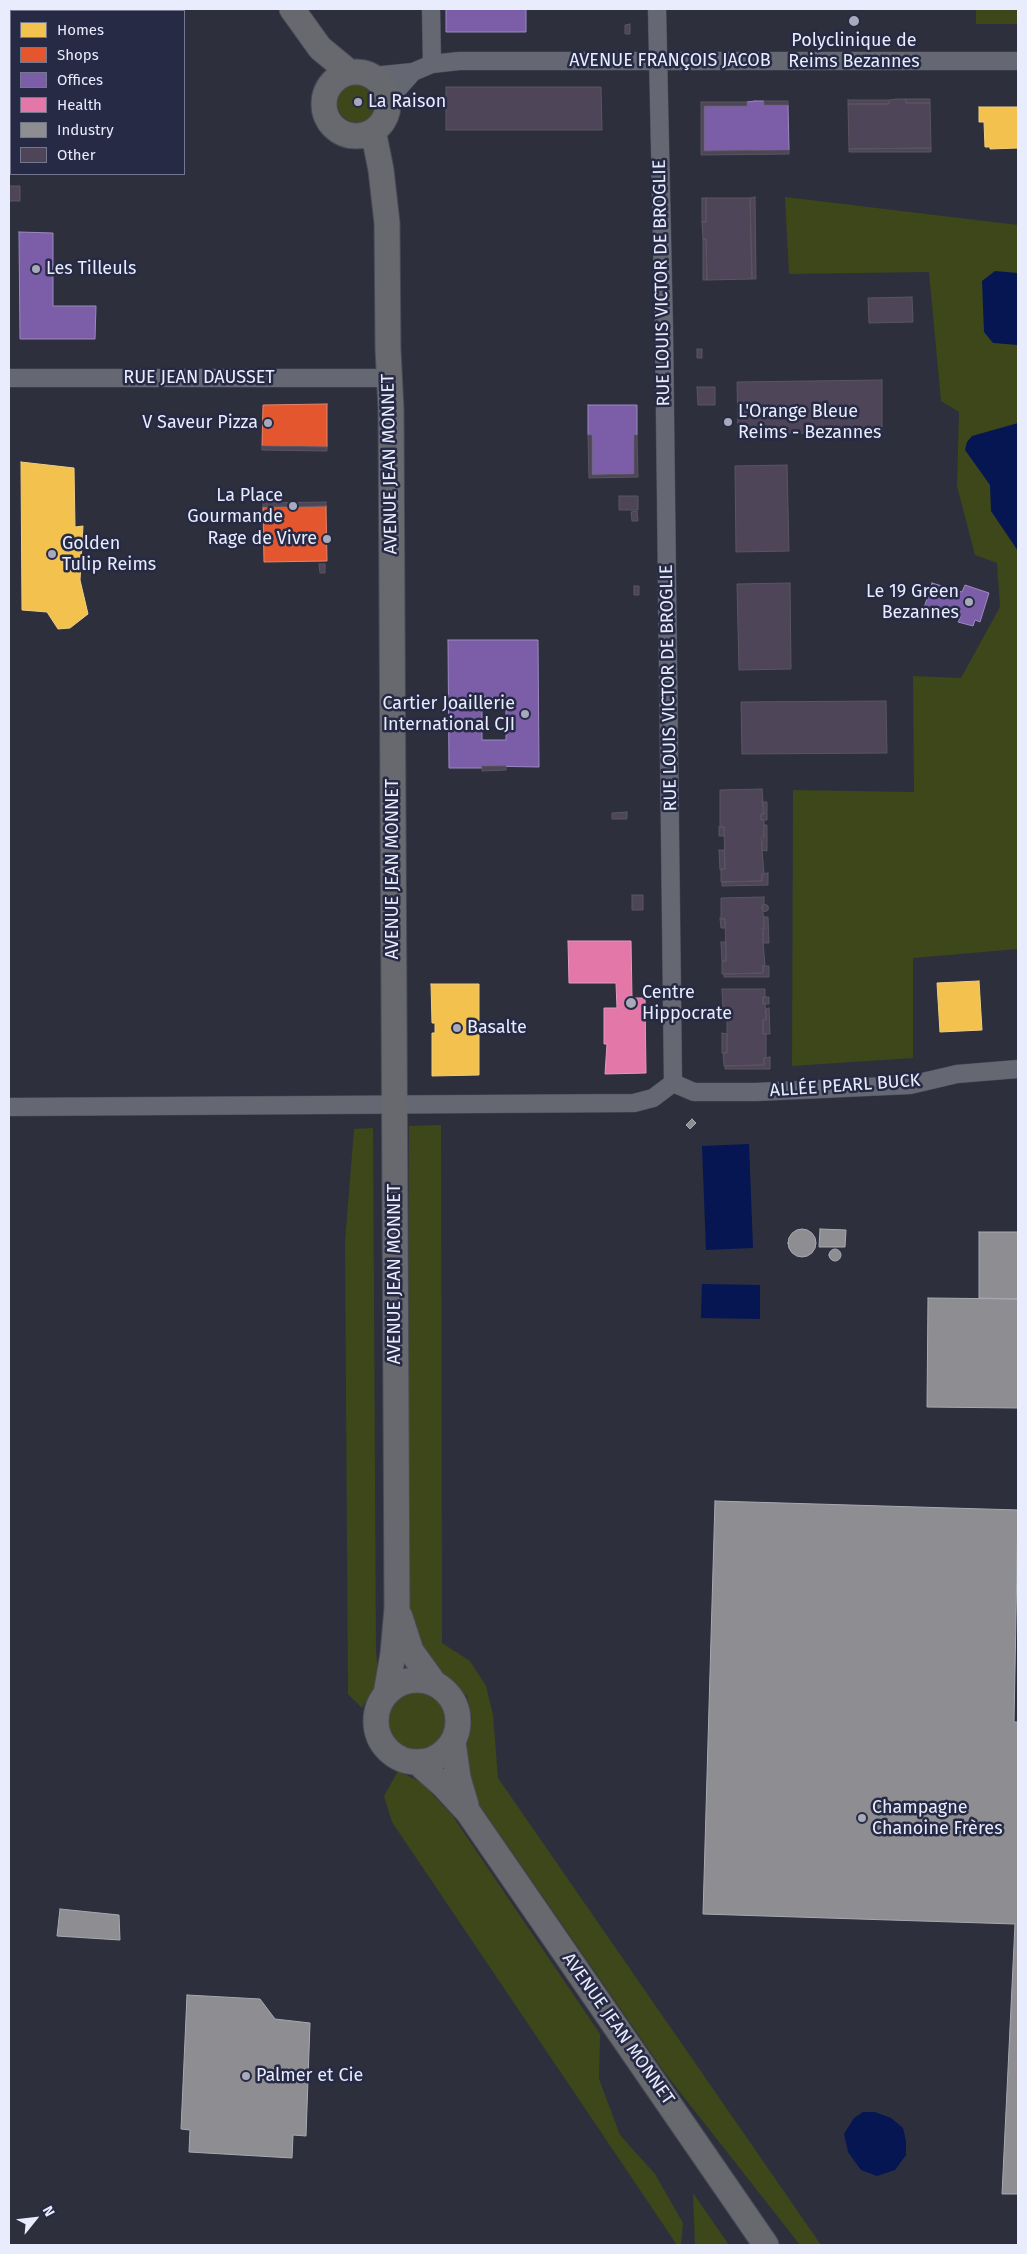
<!DOCTYPE html>
<meta charset="utf-8">
<style>
body{margin:0}
#map{position:relative;width:1027px;height:2254px;overflow:hidden;background:#2d2f3d;font-family:"Fira Sans",sans-serif}
canvas{display:block}
.frame{position:absolute;inset:0;border:10px solid #e8ecfd;pointer-events:none}
.legend{position:absolute;left:10px;top:10px;width:175px;height:165px;box-sizing:border-box;background:#262a44;border:1px solid #74788e;margin:0;padding:6px 9px;list-style:none;font-size:15px;color:#e8ecfd}
.legend li{display:flex;align-items:center;gap:10px;height:25px}
.legend b{width:25px;border:1px solid #74788e}
.north{position:absolute;left:10px;top:2194px;width:50px;height:50px;-webkit-text-stroke:4px #262a44;paint-order:stroke;rotate:61deg;font-size:14px;font-weight:700;line-height:20px;text-align:center;color:#e8ecfd}
.north::after{content:'';display:block;margin:auto;width:18px;height:22px;background:#e8ecfd;clip-path:polygon(50% 0,100% 100%,50% 72%,0 100%)}
</style>
<div id="map">
<canvas width="1027" height="2254"></canvas>
<div class="frame"></div>
<ul class="legend">
<li><b style="height:14px;background:#f2c14e"></b>Homes</li>
<li><b style="height:14px;background:#e4572e"></b>Shops</li>
<li><b style="height:14px;background:#7b5ea7"></b>Offices</li>
<li><b style="height:14px;background:#e377a8"></b>Health</li>
<li><b style="height:14px;background:#8d8d92"></b>Industry</li>
<li><b style="height:14px;background:#4e4558"></b>Other</li>
</ul>
<div class="north">N</div>
</div>
<script>
const context = document.querySelector('canvas').getContext('2d');
context.lineJoin = 'round';
function fillPath(path, color) { context.fillStyle = color; context.fill(path, 'evenodd'); }
const shape = rows => new Path2D(rows.map(r => 'M' + r).join(''));
function trace(path, color, width, dash) { context.strokeStyle = color; context.lineWidth = width; context.lineCap = dash ? 'butt' : 'round'; context.setLineDash(dash || []); context.stroke(path); }
function label(font, color, halo, rows, align = 'center') {
  context.font = font + ' "Fira Sans",sans-serif'; context.lineWidth = 5; context.setLineDash([]); context.textBaseline = 'middle'; context.strokeStyle = halo; context.fillStyle = color; for (const [text, x, y, turn = 0] of rows) {
    context.save(); context.translate(x, y); context.rotate((+turn || 0) * Math.PI / 180); context.textAlign = isNaN(turn) ? turn : align; if (halo) context.strokeText(text, 0, 0); context.fillText(text, 0, 0); context.restore();
  }
}
const green = shape([
 [976,9,1018,9,1018,24,976,24],
 '337 102a21 21 0 1 1 42 0a21 21 0 1 1-42 0Z',
 [785,197,1018,225,1018,949,913,958,913,1058,792,1066,793,790,914,792,913,676,961,678,1000,607,997,563,975,555,957,486,959,412,941,401,929,272,789,274],
 [441,1125,442,1643,470,1661,486,1686,493,1715,498,1778,821,2245,800,2245,665,2073,477,1801,464,1753,472,1719,467,1696,430,1663,408,1618,409,1126],
 [373,1128,376,1652,379,1679,362,1708,348,1694,345,1242,354,1129],
 '389 1721a29 29 0 1 1 58 0a29 29 0 1 1-58 0Z',
 [398,1771,421,1782,452,1815,600,2034,599,2079,620,2135,655,2174,683,2223,681,2245,677,2245,392,1822,384,1796],
 [693,2193,729,2245,695,2245]
]);
const water = shape([
 [995,271,1018,273,1018,345,993,343,984,332,982,281],
 [1018,423,1017,463,1018,551,991,511,990,485,965,450,967,442,972,436],
 [749,1144,753,1248,706,1250,702,1146],
 [702,1284,760,1285,760,1319,701,1318],
 [863,2112,875,2112,891,2118,903,2128,906,2141,906,2155,895,2170,877,2176,861,2170,848,2152,844,2134,854,2118]
]);
const homes = shape([
 [979,107,1018,107,1018,148,990,149,990,147,985,147,984,122,979,122,979,107],
 [21,462,74,468,75,527,83,526,80,580,88,614,70,628,58,629,47,612,22,610,21,462],
 [979,981,982,1030,940,1032,937,983,979,981],
 [431,984,479,984,479,1075,432,1076,432,1033,435,1033,435,1023,432,1023,431,984]
]);
const shops = shape([
 [327,404,327,447,262,446,263,405,327,404],
 [326,506,327,561,264,562,263,507,326,506]
]);
const offices = shape([
 [446,9,526,9,526,32,446,32,446,9],
 [755,101,764,101,764,105,788,105,789,150,704,151,704,106,747,106,747,102,755,101],
 [19,232,53,233,53,306,96,306,95,339,20,339,19,232],
 [588,405,637,405,637,435,634,435,634,474,592,475,592,435,588,435,588,405],
 [932,583,962,592,965,585,989,593,980,622,975,620,973,626,958,622,961,616,950,612,948,619,923,611,932,583],
 [448,640,538,640,539,767,482,766,482,768,449,768,448,640],
 [482,697,506,698,506,740,482,740,482,697]
]);
const health = shape([
 [568,941,631,941,632,998,645,998,646,1073,605,1074,607,1044,604,1044,604,1008,617,1008,616,983,569,983,568,941]
]);
const industry = shape([
 [692,1119,696,1123,690,1129,686,1125,692,1119],
 [820,1229,846,1230,845,1247,819,1247,820,1229],
 '788 1243a14 14 0 1 1 28 0a14 14 0 1 1-28 0Z',
 [979,1232,1018,1232,1018,1299,979,1298,979,1232],
 '829 1255a6 6 0 1 1 12 0a6 6 0 1 1-12 0Z',
 [928,1298,1018,1299,1018,1408,927,1407,928,1298],
 [715,1501,1018,1510,1014,1722,1018,1722,1018,2194,1002,2194,1015,1924,703,1914,715,1501],
 [60,1909,119,1915,120,1940,57,1936,60,1909],
 [187,1995,260,1999,275,2019,310,2023,306,2136,293,2135,292,2158,189,2152,190,2130,181,2129,187,1995]
]);
const building = shape([
 [630,24,630,34,625,34,625,25,630,24],
 [446,87,601,87,602,130,446,130,446,87],
 [897,99,906,99,906,103,930,103,931,148,849,149,848,104,889,104,889,100,897,99],
 [906,99,930,99,930,103,906,103,906,99],
 [848,100,889,100,889,104,848,104,848,100],
 [764,101,788,101,788,105,764,105,764,101],
 [701,102,747,102,747,106,704,106,704,151,789,150,789,154,701,155,701,102],
 [931,148,931,152,849,152,849,149,931,148],
 [9,186,20,186,20,201,9,201,9,186],
 [755,197,756,279,752,279,750,198,755,197],
 [702,198,706,198,706,222,702,222,702,198],
 [706,198,750,198,752,279,707,280,706,239,703,239,702,222,706,222,706,198],
 [703,239,706,239,707,280,703,280,703,239],
 [912,297,913,322,869,323,868,298,912,297],
 [697,349,702,349,702,358,697,358,697,349],
 [882,380,882,432,738,434,737,382,882,380],
 [697,387,715,387,715,405,698,405,697,387],
 [588,435,592,435,592,475,634,474,634,435,637,435,638,477,589,478,588,435],
 [262,446,327,447,327,451,262,450,262,446],
 [787,465,789,551,736,552,735,466,787,465],
 [619,496,638,496,638,510,619,510,619,496],
 [326,502,326,506,263,507,263,503,326,502],
 [637,511,638,521,632,521,631,512,637,511],
 [319,564,325,564,325,573,320,573,319,564],
 [790,583,791,669,739,670,737,584,790,583],
 [634,586,639,586,639,595,634,595,634,586],
 [886,701,887,753,742,754,741,702,886,701],
 [482,766,506,766,506,770,482,771,482,766],
 [762,789,764,814,761,814,761,820,764,820,764,837,761,837,764,874,762,874,762,881,721,882,721,869,725,869,724,827,720,827,720,790,762,789],
 [762,802,767,802,767,820,761,820,761,814,764,814,762,802],
 [627,812,627,819,612,819,612,813,627,812],
 [764,825,767,825,767,851,762,850,764,825],
 [719,827,724,827,724,836,719,836,719,827],
 [719,850,724,850,725,869,720,870,719,850],
 [768,873,768,885,722,886,722,882,762,881,762,874,768,873],
 [632,895,643,895,643,910,632,910,632,895],
 [764,897,764,905,762,905,765,929,762,928,765,966,763,966,763,973,722,974,722,961,726,961,725,919,721,919,721,898,764,897],
 '761.5 908a3.5 3.5 0 1 1 7 0a3.5 3.5 0 1 1-7 0Z',
 [764,917,768,917,769,943,763,943,764,917],
 [720,918,725,919,725,928,721,928,720,918],
 [721,942,726,942,726,961,722,961,721,942],
 [763,966,769,966,769,977,724,977,724,974,763,973,763,966],
 [722,989,765,989,765,997,763,997,763,1004,765,1003,766,1020,763,1020,763,1034,766,1034,766,1058,764,1058,764,1065,724,1066,723,1053,727,1053,727,1020,726,1011,723,1011,722,989],
 [763,997,769,997,769,1004,763,1004,763,997],
 [769,1008,770,1034,763,1034,763,1020,766,1020,766,1009,769,1008],
 [722,1010,726,1011,727,1020,722,1020,722,1010],
 [722,1033,727,1034,727,1053,722,1053,722,1033],
 [770,1057,770,1069,725,1069,725,1066,764,1065,764,1058,770,1057]
]);
const street = shape([
 [431,9,432,64],
 [373,76,413,72,432,64,459,61,1018,61],
 [388,100,413,72],
 [9,378,389,378],
 [673,1083,694,1092,756,1092,910,1085,957,1074,1018,1069],
 [9,1107,634,1103,653,1098,673,1083,664,330,657,9]
]);
const secondary = shape([
 [292,9,320,48,349,72],
 '324 104a32 32 0 1 1 64 0a32 32 0 1 1-64 0Z',
 [371,133,375,140,381,170,387,223,388,349,391,409,397,1608,393,1654,386,1694],
 [400,1617,411,1651,434,1683],
 '376 1721a41 41 0 1 1 82 0a41 41 0 1 1-82 0Z',
 [453,1742,458,1778,466,1805],
 [418,1763,444,1786,468,1812,766,2245]
]);
const markers = [
 [854,21,6,"#a7aaba"],
 [358,102,5,"#a7aaba"],
 [36,269,5,"#a7aaba"],
 [728,422,5,"#a7aaba"],
 [268,423,5,"#a7aaba"],
 [293,506,5,"#a7aaba"],
 [327,539,5,"#a7aaba"],
 [52,554,5,"#a7aaba"],
 [969,602,5,"#a7aaba"],
 [525,714,5,"#a7aaba"],
 [631,1003,6,"#a7aaba"],
 [457,1028,5,"#a7aaba"],
 [862,1818,5,"#a7aaba"],
 [246,2076,5,"#a7aaba"]
];
const poiNames = [
 ["Polyclinique de",854,41,"center"],
 ["Reims Bezannes",854,62,"center"],
 ["La Raison",368,102],
 ["Les Tilleuls",46,269],
 ["L'Orange Bleue",738,412],
 ["Reims - Bezannes",738,433],
 ["V Saveur Pizza",258,423,"right"],
 ["La Place",283,496,"right"],
 ["Gourmande",283,517,"right"],
 ["Rage de Vivre",317,539,"right"],
 ["Golden",62,544],
 ["Tulip Reims",62,565],
 ["Le 19 Green",959,592,"right"],
 ["Bezannes",959,613,"right"],
 ["Cartier Joaillerie",515,704,"right"],
 ["International CJI",515,725,"right"],
 ["Centre",642,993],
 ["Hippocrate",642,1014],
 ["Basalte",467,1028],
 ["Champagne",872,1808],
 ["Chanoine Frères",872,1829],
 ["Palmer et Cie",256,2076]
];
const streetNames = [
 ["AVENUE FRANÇOIS JACOB",670,61],
 ["RUE LOUIS VICTOR DE BROGLIE",662,283,-91],
 ["RUE JEAN DAUSSET",199,378],
 ["AVENUE JEAN MONNET",390,464,-91],
 ["RUE LOUIS VICTOR DE BROGLIE",669,688,-91],
 ["AVENUE JEAN MONNET",393,869,-90],
 ["ALLÉE PEARL BUCK",845,1086,-4],
 ["AVENUE JEAN MONNET",395,1274,-90],
 ["AVENUE JEAN MONNET",618,2029,55]
];
fillPath(green, '#3e4719');
fillPath(water, '#051653');
fillPath(homes, '#f2c14e');
trace(homes, '#efce82', 1);
fillPath(shops, '#e4572e');
trace(shops, '#e5846c', 1);
fillPath(offices, '#7b5ea7');
trace(offices, '#9c89c1', 1);
fillPath(health, '#e377a8');
trace(health, '#e49ac2', 1);
fillPath(industry, '#8d8d92');
trace(industry, '#a8aab2', 1);
fillPath(building, '#4e4558');
trace(building, '#595661', 1);
trace(street, '#494a57', 19);
trace(secondary, '#494a57', 27);
trace(street, '#656773', 18);
trace(secondary, '#68696f', 25);
for (const [x, y, r, color] of markers) { const dot = new Path2D(); dot.arc(x, y, r, 0, 2 * Math.PI); context.fillStyle = color; context.fill(dot); trace(dot, '#262a44', 2); }
label('18px', '#e8ecfd', '#262a44', poiNames, 'left');
label('18px', '#e8ecfd', '#262a44', streetNames);
</script>
